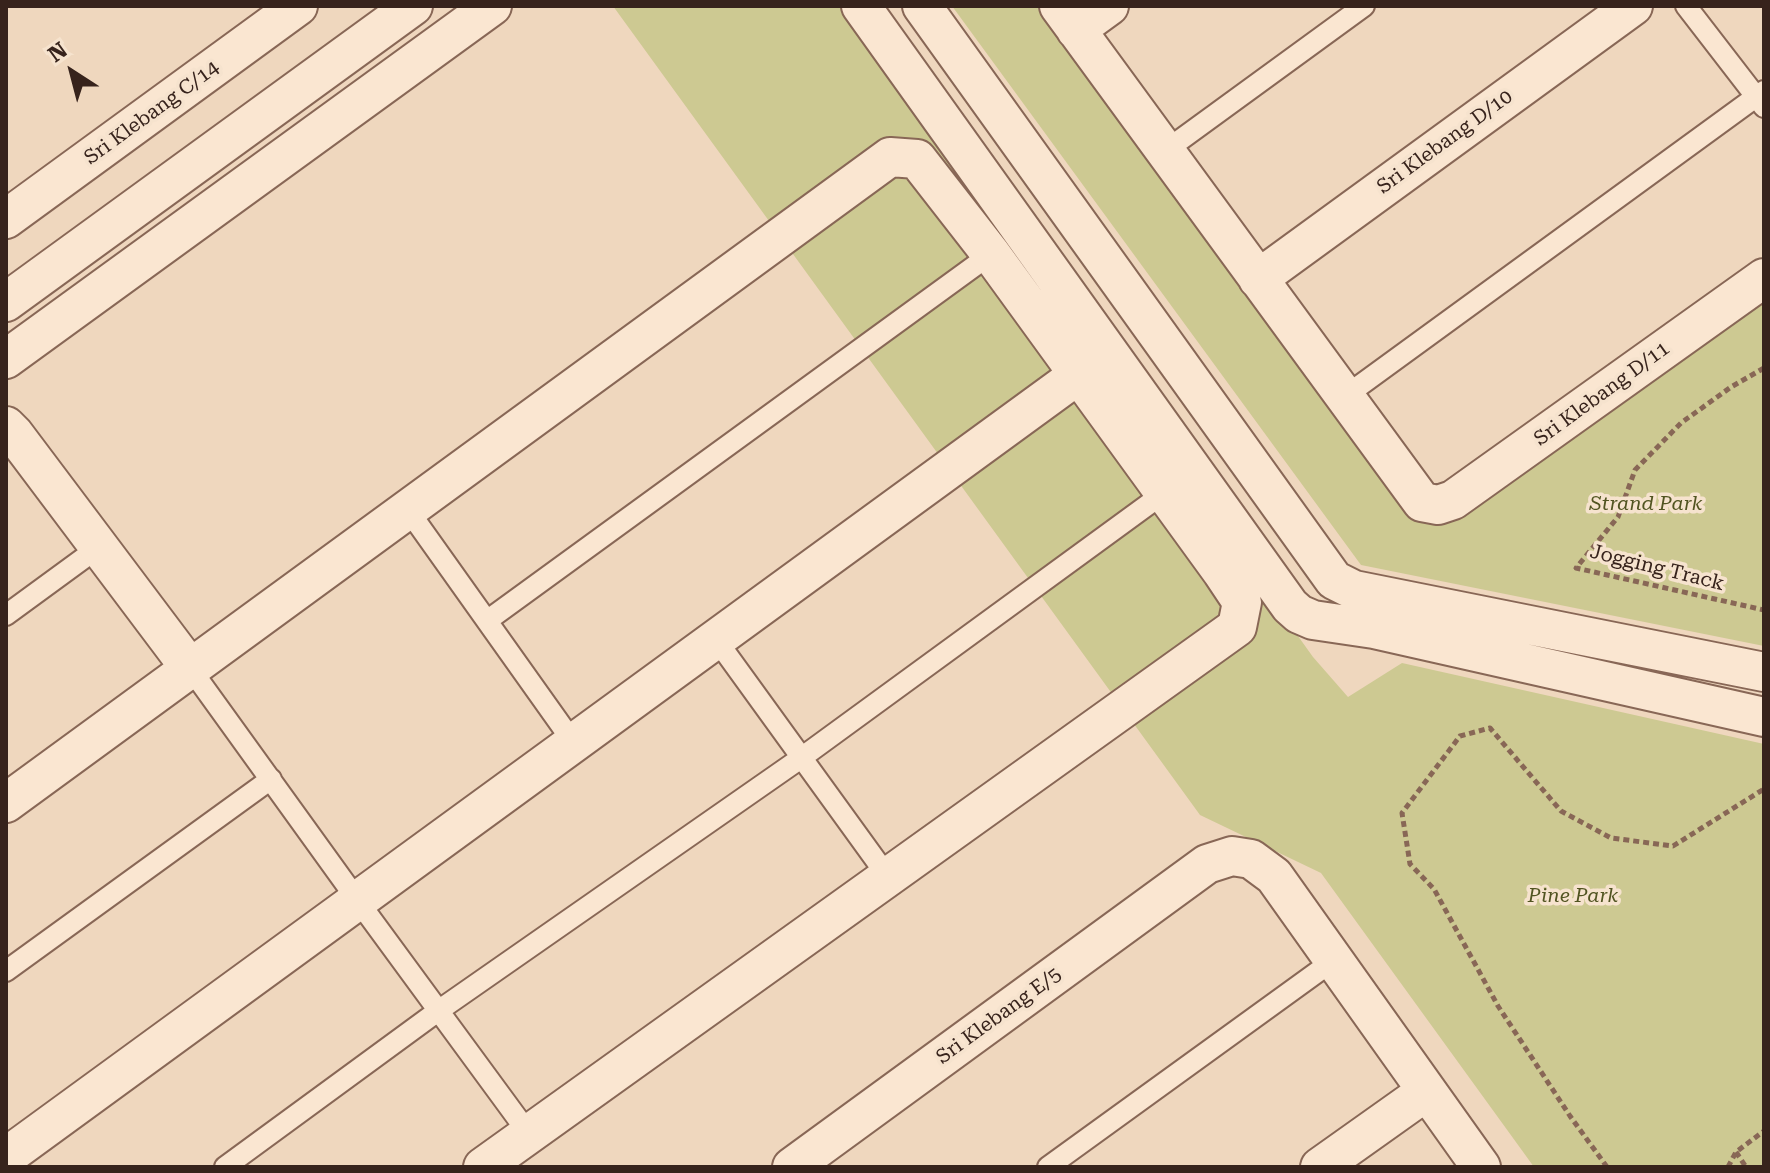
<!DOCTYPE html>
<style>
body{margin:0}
#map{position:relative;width:1770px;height:1173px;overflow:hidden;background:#efd7be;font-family:"Roboto Serif",serif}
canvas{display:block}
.frame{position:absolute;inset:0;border:8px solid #37231c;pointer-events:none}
.north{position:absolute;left:32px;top:32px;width:80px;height:80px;-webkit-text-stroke:6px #f6e3ce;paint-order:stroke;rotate:324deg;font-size:22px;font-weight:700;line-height:32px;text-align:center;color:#37231c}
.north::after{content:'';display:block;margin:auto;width:28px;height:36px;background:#37231c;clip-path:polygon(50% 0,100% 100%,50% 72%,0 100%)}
</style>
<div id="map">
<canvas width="1770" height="1173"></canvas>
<div class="frame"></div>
<div class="north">N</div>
</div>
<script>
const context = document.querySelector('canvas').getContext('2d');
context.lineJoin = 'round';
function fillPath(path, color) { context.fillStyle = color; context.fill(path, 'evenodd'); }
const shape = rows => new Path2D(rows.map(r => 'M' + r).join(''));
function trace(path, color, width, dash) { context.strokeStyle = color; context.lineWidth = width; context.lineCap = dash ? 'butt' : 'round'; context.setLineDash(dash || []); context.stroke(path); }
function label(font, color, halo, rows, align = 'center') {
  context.font = font + ' "Roboto Serif",serif'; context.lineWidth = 7; context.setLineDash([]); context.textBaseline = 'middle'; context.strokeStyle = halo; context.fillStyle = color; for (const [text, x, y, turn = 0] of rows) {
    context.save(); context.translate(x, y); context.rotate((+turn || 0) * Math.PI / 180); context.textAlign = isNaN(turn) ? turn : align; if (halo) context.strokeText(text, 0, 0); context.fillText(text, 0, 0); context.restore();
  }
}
const green = shape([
 [613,6,847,6,1313,657,1348,697,1402,663,1764,744,1764,1167,1534,1167,1321,873,1200,815],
 [952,6,1045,6,1429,511,1764,278,1764,646,1361,565]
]);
const path = shape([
 [1764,368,1731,387,1681,423,1635,470,1618,517,1576,568,1764,610],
 [1736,1152,1746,1167],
 [1607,1167,1570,1116,1498,1006,1434,889,1410,864,1402,813,1460,736,1490,728,1561,811,1611,838,1673,846,1764,789],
 [1728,1167,1736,1152,1764,1131]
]);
const service = shape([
 [1686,6,1764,107],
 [1165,151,1364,6],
 [1344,397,1764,91],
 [408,510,573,742],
 [6,615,99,547],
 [488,620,991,254],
 [715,638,888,877],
 [190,668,358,901,529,1134],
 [6,971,271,779],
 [225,1167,438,1011,801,758,1164,493],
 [1048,1167,1334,960]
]);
const minor = shape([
 [861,6,1290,606,1299,614,1313,620,1374,629,1764,717],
 [922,6,1334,580,1354,590,1764,672],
 [1059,6,1422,502,1438,505,1453,500,1764,278],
 [1076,30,1109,6],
 [6,219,298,6],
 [1258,279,1633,6],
 [6,302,413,6],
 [6,359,492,6],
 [6,426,14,434,190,668],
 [6,803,890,157,917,159,991,254,1222,572,1242,602,1237,627,483,1167],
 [6,1157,1078,375],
 [792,1167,1207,864,1232,856,1251,859,1274,876,1481,1167],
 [1320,1167,1427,1091]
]);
const streetNames = [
 ["Sri Klebang C/14",152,113,-36],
 ["Sri Klebang D/10",1445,142,-36],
 ["Sri Klebang D/11",1602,394,-36],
 ["Jogging Track",1657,568,14],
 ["Sri Klebang E/5",999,1016,-36]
];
const parkNames = [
 ["Strand Park",1646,504],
 ["Pine Park",1573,896]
];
fillPath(green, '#cdc992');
trace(service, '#886756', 24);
trace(minor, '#886756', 42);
trace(path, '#886756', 5, [6, 4]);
trace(service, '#fae6d1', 20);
trace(minor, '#fae6d1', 38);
label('20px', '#37231c', '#f6e3ce', streetNames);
label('italic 20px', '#515421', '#f6e3ce', parkNames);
</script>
